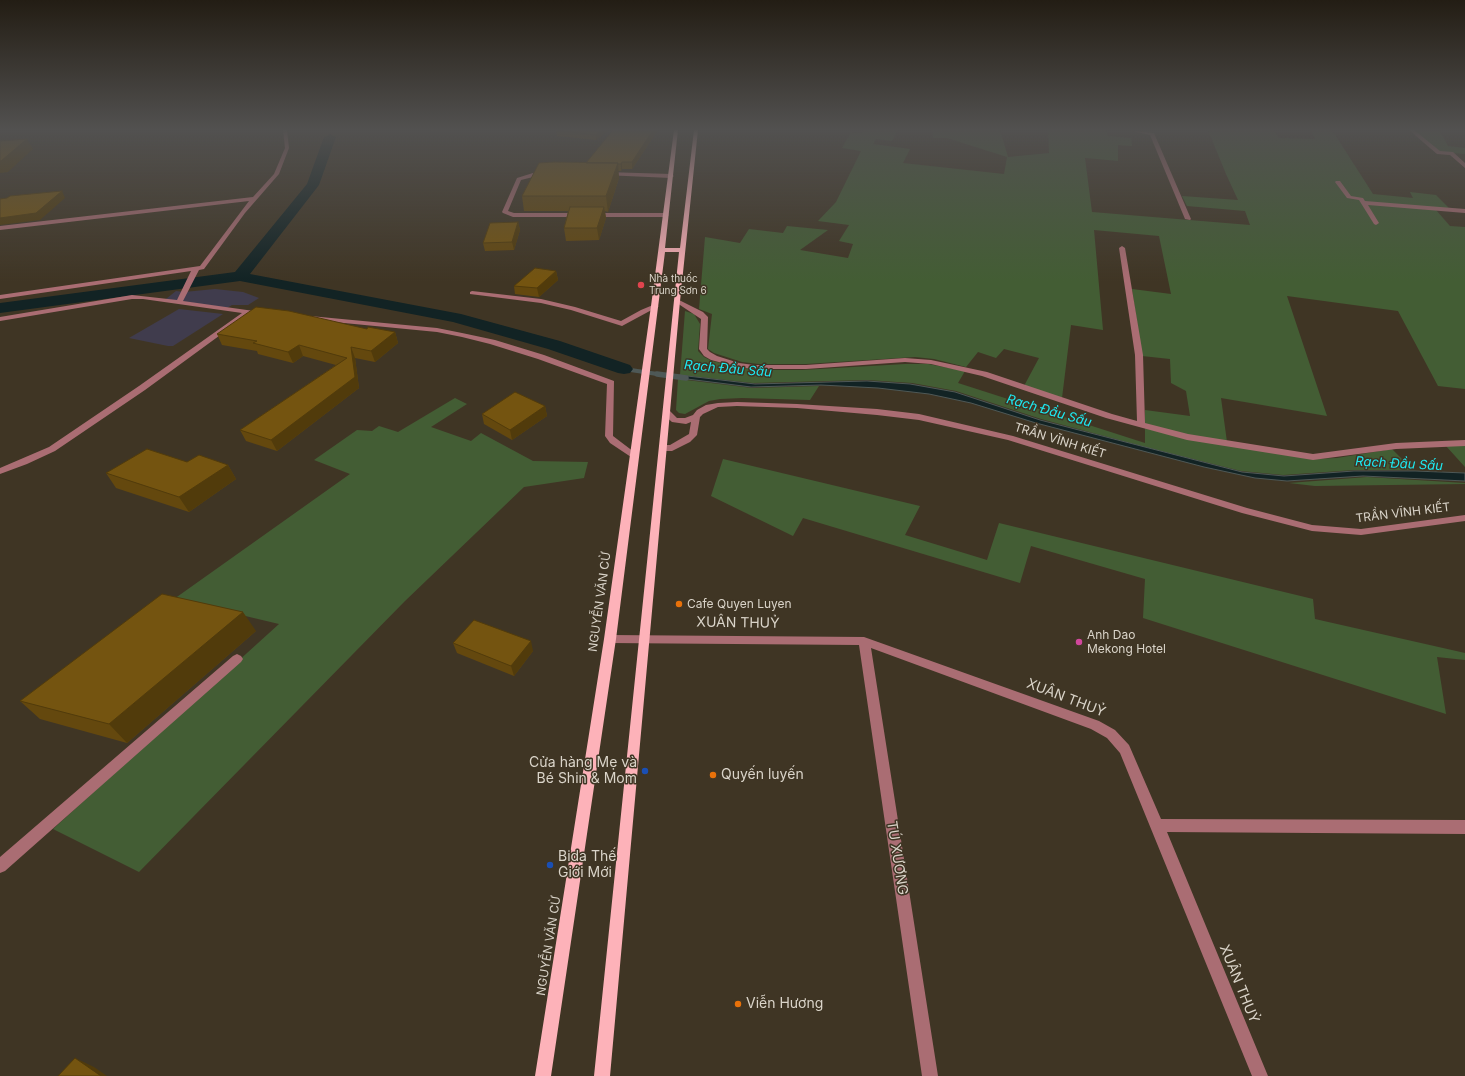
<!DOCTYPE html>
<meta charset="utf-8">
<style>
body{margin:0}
canvas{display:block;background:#3f3524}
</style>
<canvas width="1465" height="1076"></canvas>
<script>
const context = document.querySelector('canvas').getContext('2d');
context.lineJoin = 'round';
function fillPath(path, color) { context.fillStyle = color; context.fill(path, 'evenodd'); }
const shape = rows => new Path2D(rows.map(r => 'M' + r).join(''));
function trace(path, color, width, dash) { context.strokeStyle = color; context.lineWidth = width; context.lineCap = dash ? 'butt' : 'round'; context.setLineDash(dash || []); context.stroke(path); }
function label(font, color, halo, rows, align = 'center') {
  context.font = font + ' Inter,sans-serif'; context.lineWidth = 3; context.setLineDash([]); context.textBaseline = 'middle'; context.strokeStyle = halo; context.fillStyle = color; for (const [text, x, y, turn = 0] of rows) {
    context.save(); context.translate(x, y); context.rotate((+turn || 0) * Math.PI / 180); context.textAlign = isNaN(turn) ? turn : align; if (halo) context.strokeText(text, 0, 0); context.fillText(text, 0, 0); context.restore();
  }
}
const industrial = shape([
 [215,289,243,292,259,298,248,305,232,305,227,308,166,299,176,291,184,292],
 [179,309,223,314,173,346,168,346,129,338]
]);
const green = shape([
 [863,130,898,130,892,141,876,139,873,144,910,149,903,163,1004,174,1007,157,947,138,933,138,932,130,1000,130,1008,157,1049,153,1048,130,1106,130,1108,136,1131,138,1132,146,1118,145,1118,161,1085,158,1092,212,1250,225,1245,211,1187,206,1182,196,1238,200,1226,174,1208,130,1274,130,1279,138,1315,139,1310,130,1332,130,1373,194,1413,198,1410,192,1436,195,1450,209,1436,210,1450,226,1465,227,1465,389,1438,386,1398,311,1287,296,1327,416,1221,398,1227,442,1187,435,1145,424,1145,410,1190,416,1186,391,1171,383,1170,359,1142,356,1132,289,1171,294,1159,236,1094,230,1103,330,1071,325,1062,398,1024,386,1039,358,1004,349,996,358,978,352,966,367,934,359,915,357,806,364,759,364,742,362,714,353,708,349,712,314,699,309,705,237,740,243,749,229,783,233,787,226,828,230,800,250,848,258,853,244,839,241,849,225,818,221,836,202,861,151,842,148,851,132,861,133],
 [1413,130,1440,131,1448,146,1465,148,1465,154,1440,152],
 [685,311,694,314,700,324,698,351,704,357,712,361,745,368,767,370,802,370,905,364,928,364,965,371,958,383,1145,443,1145,428,1313,459,1337,458,1392,449,1413,470,1355,470,1283,475,1241,471,1145,447,1041,419,956,391,912,383,867,380,753,383,680,375],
 [678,379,752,388,819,386,810,400,742,398,720,399,709,401,685,414,679,413,676,410],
 [455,398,467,404,431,427,471,441,481,433,533,461,588,462,584,478,524,487,405,601,139,872,53,829,279,624,174,599,350,474,314,460,357,430,372,431,379,426,398,432],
 [1465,444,1465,467,1446,446],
 [723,459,920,506,905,535,987,560,999,523,1313,599,1315,619,1465,653,1465,660,1437,657,1446,714,1143,618,1145,579,1031,546,1020,583,803,518,793,536,711,496],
 [1367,477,1465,483,1465,484,1315,486,1289,483]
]);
const water = shape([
 [679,375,755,384,867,381,910,384,955,392,1040,420,1242,472,1284,476,1354,471,1415,471,1465,473,1465,481,1363,476,1287,481,1255,478,1204,467,1036,423,971,403,929,394,878,388,821,385,751,387,679,378,679,375]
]);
const streamFar1 = shape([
 [624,369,664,375]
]);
const stream = shape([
 [657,374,686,378]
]);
const canal = shape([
 [330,134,336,137,319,185,250,274,461,314,560,341,630,365,633,369,630,373,624,374,618,373,548,349,453,322,240,281,0,313,0,303,235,272,307,184,324,137,330,134]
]);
const minor = shape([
 [283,130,287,130,289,148,279,174,245,213,204,269,199,270,183,301,261,312,264,312,264,316,249,314,145,390,55,451,27,464,0,474,0,468,49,447,139,386,242,313,143,299,132,299,0,321,0,317,132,295,177,300,191,271,0,299,0,295,200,266,249,201,0,230,0,226,253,197,274,174,285,148,283,130],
 [1127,130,1154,133,1191,219,1190,220,1185,219,1150,135,1127,130],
 [1409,130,1414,130,1440,151,1453,152,1465,163,1465,168,1450,155,1437,154,1409,130],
 [546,172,548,173,548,175,533,177,521,180,508,211,514,213,666,213,669,215,666,217,513,217,503,213,502,212,517,178,533,173,546,172],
 [606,172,671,174,674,176,671,178,604,175,604,173,606,172],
 [1336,181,1340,181,1351,196,1363,198,1365,201,1465,209,1465,213,1368,205,1379,223,1376,225,1374,224,1359,200,1347,198,1335,182,1336,181],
 [1122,246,1125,248,1143,355,1145,423,1188,434,1313,454,1396,443,1465,440,1465,446,1396,449,1313,460,1187,440,1106,418,982,376,931,364,905,362,806,369,754,369,738,367,711,360,704,356,699,349,701,319,674,301,679,300,703,312,708,317,707,349,710,352,717,356,739,363,754,365,806,365,905,358,931,360,987,372,1112,414,1137,421,1135,355,1119,248,1122,246],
 [472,291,541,299,575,307,621,321,641,310,653,305,659,306,622,326,571,310,541,303,470,294,470,292,472,291],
 [310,316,437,328,462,333,495,340,544,355,614,381,613,436,638,455,634,458,631,457,610,443,605,436,607,384,538,359,490,344,462,337,437,332,313,320,310,320,310,316],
 [737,402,797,404,877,409,919,414,1013,436,1247,508,1312,525,1361,529,1465,515,1465,521,1361,535,1312,531,1242,513,1008,440,919,420,877,415,797,408,737,406,718,407,703,414,700,417,697,435,690,442,672,451,664,451,660,448,664,445,670,445,689,434,691,422,686,424,672,422,664,415,663,413,664,411,670,411,677,418,685,418,693,415,697,410,706,405,718,403,737,402],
 [610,635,864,637,1099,721,1115,730,1129,745,1161,819,1465,820,1465,834,1167,832,1268,1076,1252,1076,1120,753,1107,738,1091,729,871,648,938,1076,922,1076,859,645,610,643,606,642,604,639,606,636,610,635],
 [237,654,241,656,243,659,241,662,5,871,0,873,0,857,233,656,237,654]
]);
const major = shape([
 [674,130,678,130,665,248,680,248,694,130,698,130,680,301,610,1076,594,1076,679,252,665,252,616,639,551,1076,535,1076,604,639,651,306,674,130]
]);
const wall = shape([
 [431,130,487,130,431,131],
 [556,130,609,130,596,140,557,136],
 [613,130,658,130,632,169,622,169,621,171,618,171,619,178,608,212,605,211,606,218,599,240,566,241,564,228,568,211,524,211,522,196,586,163],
 [518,222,520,230,514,250,485,251,483,243],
 [556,271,558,280,539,297,515,294,514,286],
 [367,329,395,332,398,343,375,362,355,358,359,388,277,451,246,441,240,430,336,365,303,356,293,363,258,354,257,351,222,345,217,334],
 [545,406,547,416,512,440,484,424,482,414],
 [187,462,228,465,236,479,189,512,116,488,106,473],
 [256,631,127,743,40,719,20,701],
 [453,643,533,651,514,676,457,653]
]);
const shadedWall = shape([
 [602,130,609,130,596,140,596,135],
 [653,130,658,130,632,169,632,162],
 [27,139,33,149,8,172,0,173,0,161],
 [622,162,622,169,621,171,621,164],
 [618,163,619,178,608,212,606,196],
 [62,191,65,198,40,220,0,225,0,218],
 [604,207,606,218,599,240,597,228],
 [518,222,520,230,514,250,512,242],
 [556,271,558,280,539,297,537,288],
 [395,332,398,343,375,362,371,351],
 [299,345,303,356,293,363,288,352],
 [351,347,355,358,359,388,277,451,271,440,355,377],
 [545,406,547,416,512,440,510,430],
 [228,465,236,479,189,512,179,497],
 [243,612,256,631,127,743,109,724],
 [531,641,533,651,514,676,511,666],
 [75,1058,94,1067,107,1076,101,1076]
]);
const building = shape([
 [556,130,602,130,596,135,556,130],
 [613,130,653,130,632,162,622,162,621,164,617,164,618,163,586,163,613,130],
 [27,139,1,161,0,161,0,141,27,139],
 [554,162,618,163,606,196,522,196,539,163,554,162],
 [62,191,36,213,0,218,0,199,7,198,10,196,62,191],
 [570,207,604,207,597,228,564,228,570,207],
 [518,222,512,242,483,243,490,223,518,222],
 [535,268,556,271,537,288,514,286,535,268],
 [256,307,289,311,367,329,368,327,395,332,371,351,351,347,355,377,271,440,240,430,347,358,299,345,288,352,253,343,257,341,217,334,256,307],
 [515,392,545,406,510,430,482,414,515,392],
 [147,449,187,462,199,455,228,465,179,497,106,473,147,449],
 [162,594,243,612,109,724,20,701,162,594],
 [474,620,531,641,511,666,453,643,474,620],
 [75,1058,101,1076,58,1076,75,1058]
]);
const markers = [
 [641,285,4,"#e0444e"],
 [679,604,4,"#e8710a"],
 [1079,642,4,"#d1479c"],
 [645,771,4,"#1a4fb4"],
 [713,775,4,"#e8710a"],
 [550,865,4,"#1a4fb4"],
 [738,1004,4,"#e8710a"]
];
const farPoinames = [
 ["Nhà thuốc",649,279],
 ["Trung Sơn 6",649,291]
];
const streetNames = [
 ["TRẦN VĨNH KIẾT",1060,441,17],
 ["TRẦN VĨNH KIẾT",1403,513,-7],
 ["NGUYỄN VĂN CỪ",600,602,-82],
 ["NGUYỄN VĂN CỪ",549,946,-81]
];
const poiNames = [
 ["Cafe Quyen Luyen",687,604],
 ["Anh Dao",1087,635],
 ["Mekong Hotel",1087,649]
];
const waterNames = [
 ["Rạch Đầu Sấu",728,369,5],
 ["Rạch Đầu Sấu",1049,411,16],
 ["Rạch Đầu Sấu",1399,464,3]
];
const nearStreetnames = [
 ["XUÂN THUỶ",738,623,1],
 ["XUÂN THUỶ",1066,698,21],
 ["TÚ XƯƠNG",897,858,81],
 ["XUÂN THUỶ",1239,984,68]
];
const nearPoinames = [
 ["Cửa hàng Mẹ và",637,763,"right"],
 ["Bé Shin & Mom",637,779,"right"],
 ["Quyến luyến",721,775],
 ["Bida Thế",558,857],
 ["Giới Mới",558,873],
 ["Viễn Hương",746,1004]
];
fillPath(industrial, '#403c4d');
fillPath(green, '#435d34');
fillPath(water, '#122324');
trace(water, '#4e5856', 1);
trace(streamFar1, '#4e5856', 4);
trace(stream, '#4e5856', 5.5);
fillPath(canal, '#122324');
fillPath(minor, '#aa6d73');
fillPath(major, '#fdb2b9');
fillPath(wall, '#64480e');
fillPath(shadedWall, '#513b0b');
fillPath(building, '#745410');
trace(building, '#513b0b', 1);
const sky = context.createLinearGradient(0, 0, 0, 281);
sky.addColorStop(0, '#231d14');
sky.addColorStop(0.46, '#525150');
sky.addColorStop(1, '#52515000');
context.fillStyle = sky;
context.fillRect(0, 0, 1465, 281);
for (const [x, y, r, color] of markers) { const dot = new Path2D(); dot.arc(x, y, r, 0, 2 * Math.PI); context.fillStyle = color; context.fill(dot); trace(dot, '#3f3524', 1.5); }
label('10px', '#dad4c9', '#3f3524', farPoinames, 'left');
label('12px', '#dad4c9', '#3f3524', streetNames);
label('12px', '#dad4c9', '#3f3524', poiNames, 'left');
label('italic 13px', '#1deaf2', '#3f3524', waterNames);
label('14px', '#dad4c9', '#3f3524', nearStreetnames);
label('14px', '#dad4c9', '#3f3524', nearPoinames, 'left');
</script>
